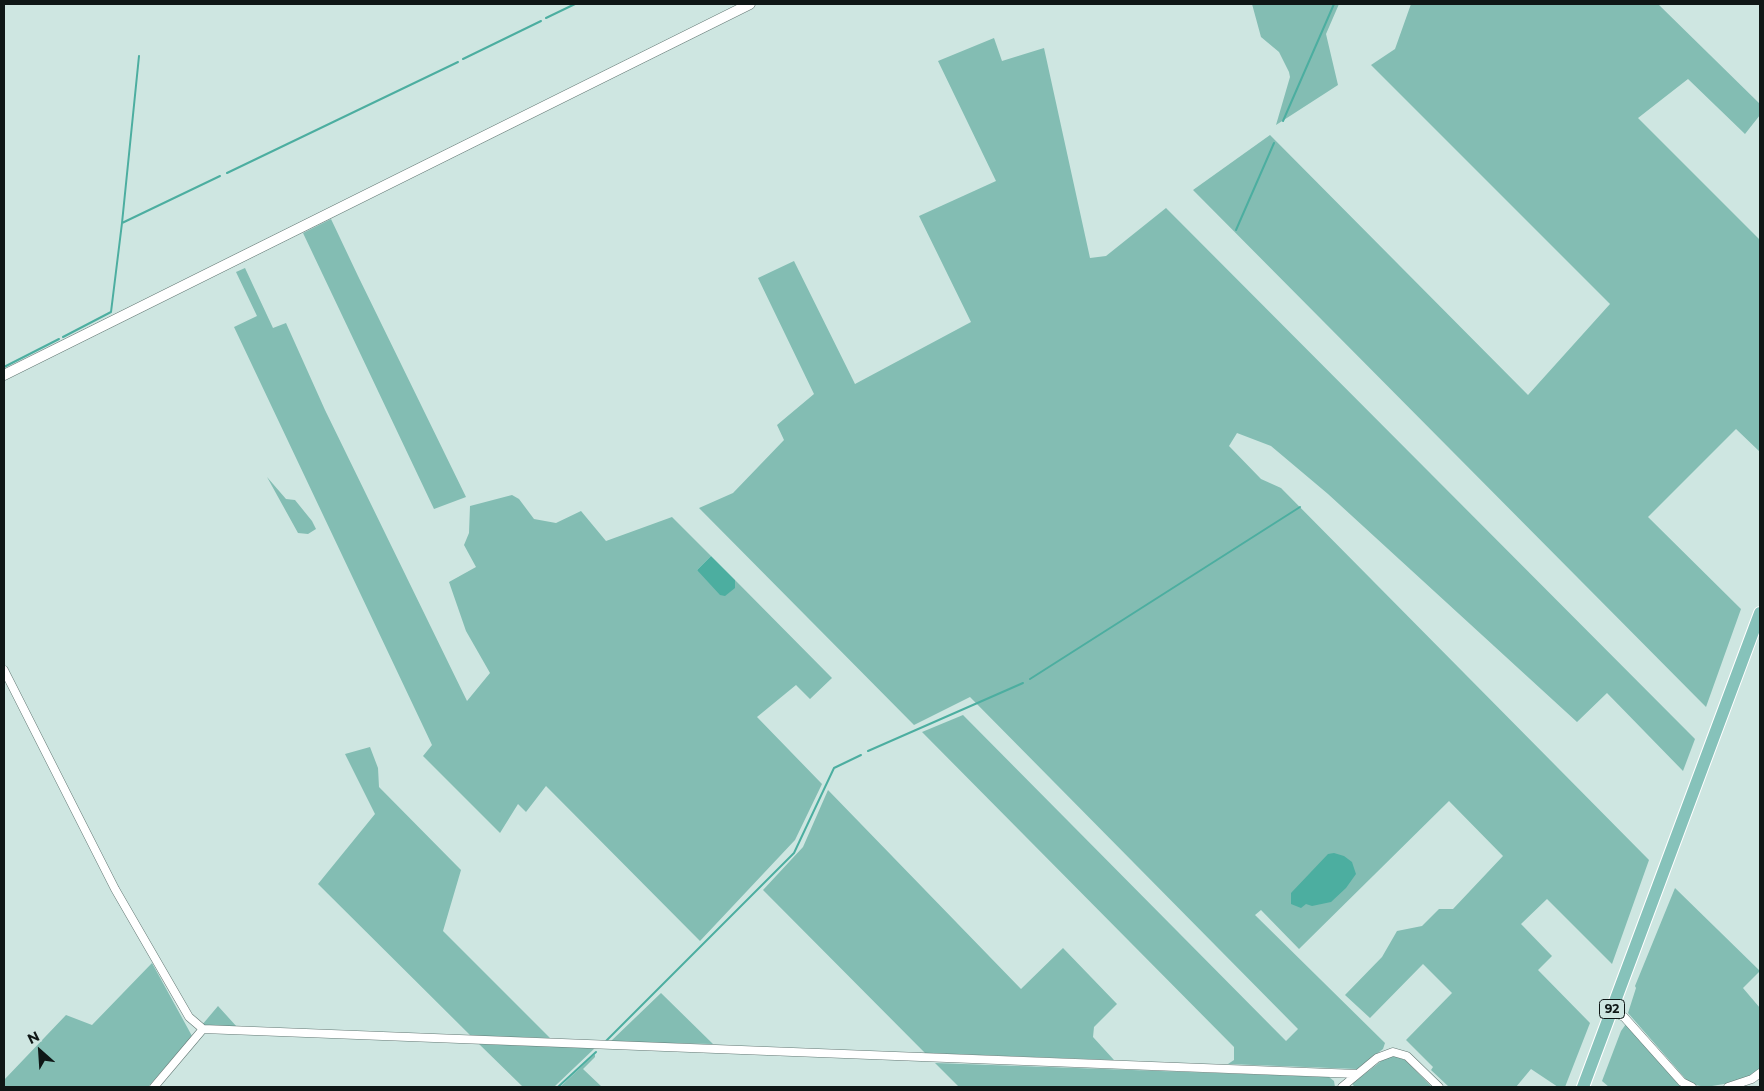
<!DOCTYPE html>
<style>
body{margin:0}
#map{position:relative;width:1764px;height:1091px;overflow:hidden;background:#cee6e1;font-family:Montserrat,sans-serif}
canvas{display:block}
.frame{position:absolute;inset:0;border:5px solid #0f1716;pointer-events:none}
.north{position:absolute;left:15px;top:1026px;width:50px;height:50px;-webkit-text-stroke:4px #cee6e1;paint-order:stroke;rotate:334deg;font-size:14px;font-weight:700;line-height:20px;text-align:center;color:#0f1716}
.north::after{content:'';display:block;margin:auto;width:18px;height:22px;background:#0f1716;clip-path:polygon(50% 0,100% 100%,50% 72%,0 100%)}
</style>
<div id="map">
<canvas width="1764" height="1091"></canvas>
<div class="frame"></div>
<div class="north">N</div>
</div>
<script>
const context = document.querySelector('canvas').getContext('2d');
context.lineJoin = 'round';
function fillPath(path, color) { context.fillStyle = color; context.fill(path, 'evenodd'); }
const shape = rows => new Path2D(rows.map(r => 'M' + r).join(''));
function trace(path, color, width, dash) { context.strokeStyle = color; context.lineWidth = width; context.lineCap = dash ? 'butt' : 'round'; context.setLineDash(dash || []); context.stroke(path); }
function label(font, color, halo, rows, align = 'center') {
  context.font = font + ' Montserrat,sans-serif'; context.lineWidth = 4; context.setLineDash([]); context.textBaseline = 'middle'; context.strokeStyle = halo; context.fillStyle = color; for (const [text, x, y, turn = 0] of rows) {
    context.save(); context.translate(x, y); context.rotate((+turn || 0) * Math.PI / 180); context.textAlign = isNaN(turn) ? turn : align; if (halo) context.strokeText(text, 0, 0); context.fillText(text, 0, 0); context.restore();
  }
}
const green = shape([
 [1252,4,1339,4,1326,34,1338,85,1276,125,1290,77,1289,72,1279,52,1261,37],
 [1411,4,1658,4,1760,104,1760,115,1745,134,1688,79,1638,118,1760,240,1760,452,1736,429,1648,517,1741,609,1706,707,1193,190,1270,135,1528,395,1610,304,1371,65,1395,49],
 [994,38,1002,61,1044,48,1090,258,1106,256,1166,208,1695,739,1683,771,1607,693,1577,722,1328,494,1271,446,1237,433,1229,446,1261,479,1281,488,1649,860,1612,964,1547,899,1521,924,1552,956,1538,970,1590,1023,1565,1087,1558,1087,1531,1069,1516,1087,1449,1087,1431,1070,1433,1067,1406,1040,1452,993,1423,964,1370,1018,1345,995,1382,957,1397,931,1422,926,1439,909,1453,909,1503,856,1449,801,1299,949,1261,910,1255,915,1385,1043,1383,1049,1357,1069,1228,1064,1234,1060,1234,1047,922,732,963,715,1286,1041,1298,1029,970,697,914,725,699,508,733,493,784,440,777,425,814,394,758,278,794,261,855,384,971,322,919,216,996,181,938,61],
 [331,219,358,276,466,497,434,509,303,233],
 [245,268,273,328,286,323,325,410,467,701,490,673,466,631,449,582,476,567,464,545,469,533,470,506,512,495,519,499,534,519,556,523,581,511,606,541,672,517,711,556,697,570,735,588,735,580,832,678,810,699,796,685,757,717,822,784,795,840,700,941,546,786,526,812,518,804,500,833,423,756,432,745,234,327,257,316,236,272],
 [267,477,286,499,295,500,312,521,316,529,308,534,298,533],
 [370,747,378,768,379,787,461,870,443,931,550,1038,471,1036,318,884,375,814,345,754],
 [828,790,1021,989,1063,948,1117,1004,1094,1027,1093,1037,1114,1060,925,1053,763,890,803,847],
 [1675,888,1760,971,1743,988,1760,1008,1760,1071,1742,1081,1706,1087,1690,1084,1628,1013,1636,988,1635,986],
 [152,963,192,1036,148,1087,4,1087,4,1080,66,1015,92,1025],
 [661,993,713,1044,610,1042],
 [218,1006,237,1027,202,1025],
 [1626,1024,1639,1036,1683,1087,1609,1087,1602,1081,1621,1031],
 [479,1044,595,1048,554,1087,523,1087],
 [595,1054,595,1057,583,1069,602,1087,560,1087],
 [1395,1056,1405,1060,1432,1087,1355,1087,1352,1084,1385,1058],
 [935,1063,1329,1077,1334,1081,1335,1087,959,1087]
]);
const water = shape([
 [711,556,735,580,735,588,725,596,720,595,697,570],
 [1334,853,1344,856,1352,862,1356,874,1346,888,1331,902,1312,906,1306,904,1301,908,1291,904,1291,893,1328,854]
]);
const stream = shape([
 [546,18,575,4],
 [463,59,541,21],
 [1283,121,1334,4],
 [227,173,458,62],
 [122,223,139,56],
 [1236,230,1274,143],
 [63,337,111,312,122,223,220,176],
 [4,367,59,339],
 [1030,679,1300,507],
 [868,751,1023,683],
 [606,1041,794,853,834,768,861,755],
 [558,1087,596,1052]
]);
const minor = shape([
 [4,670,115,889,189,1017,203,1029,1357,1074],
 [1611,1011,1624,1017,1682,1082,1692,1087],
 [154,1087,203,1029],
 [1342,1087,1377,1058,1393,1052,1407,1056,1439,1087],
 [1728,1087,1752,1079,1760,1073]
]);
const tertiary = shape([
 [4,375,750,4]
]);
const primary = shape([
 [1583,1087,1760,613]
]);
const shields = [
 [1612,1009,25]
];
const shieldNames = [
 ["92",1612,1009]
];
fillPath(green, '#83bdb3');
fillPath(water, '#4caea0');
trace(stream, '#4caea0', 2);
trace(minor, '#637874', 9);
trace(tertiary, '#637874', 11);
trace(primary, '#fff', 14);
trace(minor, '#fff', 8);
trace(tertiary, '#fff', 10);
trace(primary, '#86c2ba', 12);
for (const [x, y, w] of shields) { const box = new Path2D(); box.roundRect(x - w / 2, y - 9.5, w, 19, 4); context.fillStyle = '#cee6e1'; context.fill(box); trace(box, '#0f1716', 1); }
label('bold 12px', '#0f1716', null, shieldNames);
</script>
